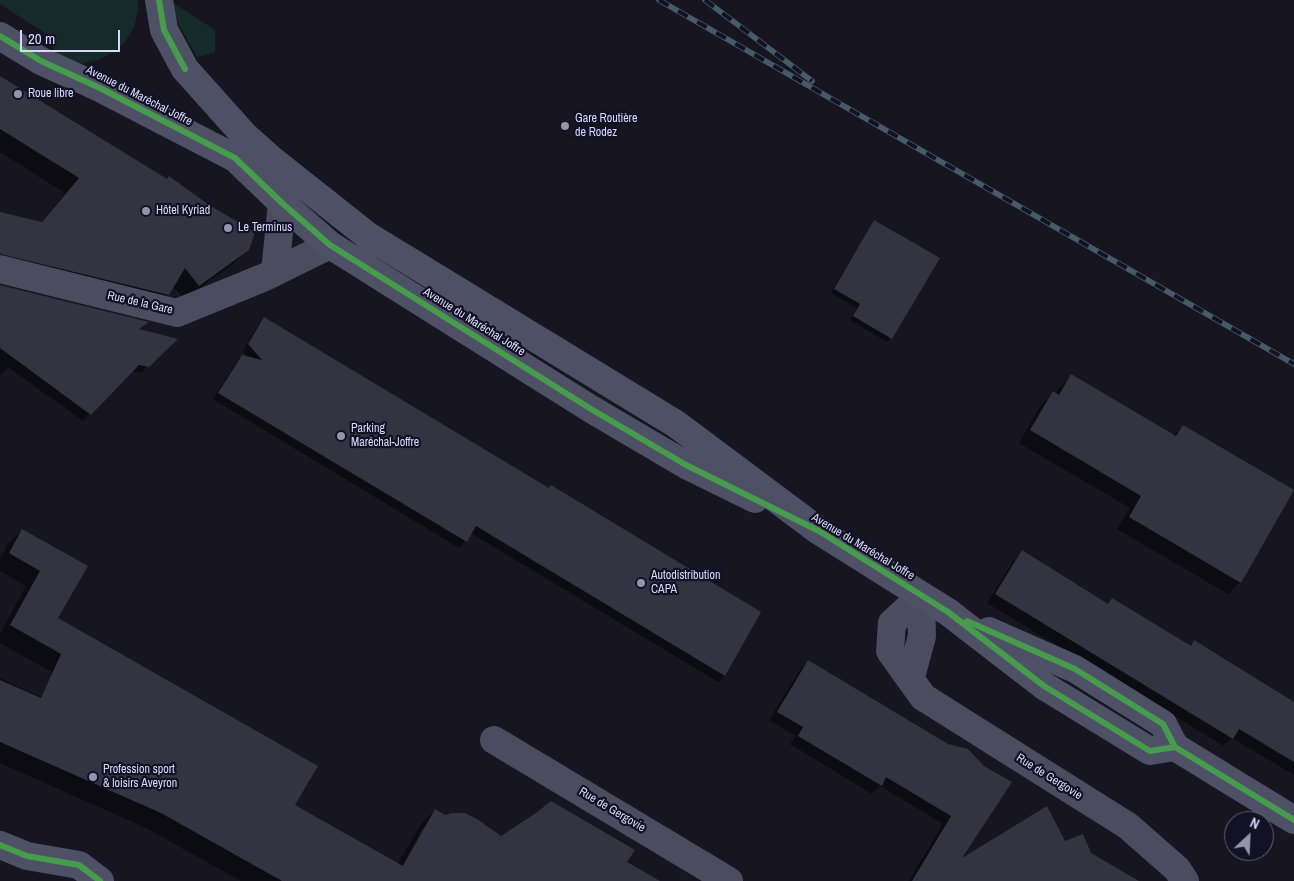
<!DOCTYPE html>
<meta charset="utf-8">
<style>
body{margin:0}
#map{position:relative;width:1294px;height:881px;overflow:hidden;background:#161520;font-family:"Archivo Narrow",sans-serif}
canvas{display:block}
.north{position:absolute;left:1224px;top:811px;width:50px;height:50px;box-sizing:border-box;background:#131124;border:1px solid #62617a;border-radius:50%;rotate:25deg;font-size:14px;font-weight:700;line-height:20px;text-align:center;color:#d9d8fc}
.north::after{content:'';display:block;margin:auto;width:18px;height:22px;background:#9594af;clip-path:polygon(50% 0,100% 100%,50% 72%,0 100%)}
.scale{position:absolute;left:20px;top:30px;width:100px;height:22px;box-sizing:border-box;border:2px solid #d9d8fc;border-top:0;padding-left:6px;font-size:15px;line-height:18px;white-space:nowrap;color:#d9d8fc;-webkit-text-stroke:4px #131124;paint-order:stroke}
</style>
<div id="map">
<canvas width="1294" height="881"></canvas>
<div class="north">N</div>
<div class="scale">20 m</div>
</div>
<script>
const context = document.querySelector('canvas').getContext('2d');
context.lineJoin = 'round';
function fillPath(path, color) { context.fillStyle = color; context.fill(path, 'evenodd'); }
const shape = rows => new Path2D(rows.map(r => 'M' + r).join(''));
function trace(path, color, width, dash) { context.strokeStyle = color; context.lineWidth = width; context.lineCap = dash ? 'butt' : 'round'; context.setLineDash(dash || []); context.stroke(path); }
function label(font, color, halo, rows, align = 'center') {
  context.font = font + ' "Archivo Narrow",sans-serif'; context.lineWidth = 4.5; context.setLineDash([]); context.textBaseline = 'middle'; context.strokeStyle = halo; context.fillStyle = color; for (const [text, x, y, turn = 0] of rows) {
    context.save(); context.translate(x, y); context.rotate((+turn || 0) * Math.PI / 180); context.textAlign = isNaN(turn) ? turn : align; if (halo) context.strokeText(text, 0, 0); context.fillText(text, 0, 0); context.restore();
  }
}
const green = shape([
 [0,0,138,0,138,10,134,27,125,42,112,53,98,60,78,64,55,57,51,37,0,4],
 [170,1,215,30,215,52,197,57,179,25]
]);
const shadow = shape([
 [0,78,248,250,233,264,184,299,173,286,168,294,153,309,0,269,0,213,41,223,65,193,0,152],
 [875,222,891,338,887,342,850,320,857,308,831,293,871,226],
 [0,291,146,323,139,330,175,339,141,373,131,371,83,421,8,367,0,376],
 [265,319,548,489,759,612,724,676,718,682,471,533,459,548,213,399,236,363,242,356,249,358,243,351,258,325],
 [1071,376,1173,436,1183,426,1240,582,1228,594,1117,529,1130,508,1019,443,1041,405,1053,393,1055,394,1059,388],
 [22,530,86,566,56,619,293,806,398,864,420,825,435,810,445,816,501,837,626,862,642,881,241,881,146,828,0,763,0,678,154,750,162,734,0,643,0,634,26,586,0,571,0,559,7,545],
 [424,827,426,827,402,872,399,871],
 [1022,552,1107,604,1112,599,1190,646,1194,642,1294,720,1294,775,1232,738,1224,746,987,603,1014,560],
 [808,661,948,745,958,862,1064,843,1090,854,1117,881,909,881,943,824,880,786,872,794,790,744,796,736,769,720,800,670]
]);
const building = shape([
 [0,76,167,179,169,176,209,205,255,232,249,250,199,286,185,268,169,295,0,254,0,212,42,222,79,178,0,129],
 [874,220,940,258,892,339,853,316,860,304,834,289],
 [0,285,149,322,139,329,178,339,149,367,139,365,91,415,0,348],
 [264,317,549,488,551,485,761,612,725,676,476,526,467,542,218,393,242,355,262,360,248,344],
 [1071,374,1176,436,1183,425,1294,490,1241,583,1129,517,1141,496,1030,430,1053,391,1059,395],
 [22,529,88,566,58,618,318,766,295,805,403,866,435,809,445,815,452,813,465,813,477,819,501,836,536,813,551,801,635,850,627,862,660,881,282,881,161,813,0,742,0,680,41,698,61,654,10,625,40,571,9,553],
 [1022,550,1108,604,1112,598,1191,646,1194,640,1294,702,1294,762,1239,729,1233,739,995,594],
 [808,660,948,744,968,749,984,766,1012,782,962,858,1047,806,1065,841,1083,834,1091,853,1139,881,912,881,951,816,886,777,882,786,798,736,803,727,777,712]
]);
const street = shape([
 [0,269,177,313,265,277,330,245],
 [275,272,282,203],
 [921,596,892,623,890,651,923,697,1128,826,1177,869,1185,881],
 [911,677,922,636,921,596],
 [494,740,729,881]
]);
const secondary = shape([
 [159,0,164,30,185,69,245,136,272,160,368,236,676,424,819,531,948,612,1044,686,1150,751,1175,747],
 [0,36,41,61,100,88,235,158,282,203,330,245,591,409,686,465,755,499],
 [989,631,1075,669,1163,724,1175,747,1294,820],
 [0,845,27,856,79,865,100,881]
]);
const rail = shape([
 [659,0,1294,364],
 [705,0,812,81]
]);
const cycleway = shape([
 [159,0,164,30,185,69],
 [0,36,41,61,100,88,235,158,282,203,330,245,591,409,686,465,819,531,948,612,1044,686,1150,751,1175,747],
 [967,621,1075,669,1163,724,1175,747,1294,820],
 [0,845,27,856,79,865,100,881]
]);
const markers = [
 [18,94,5,"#9594af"],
 [565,126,5,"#9594af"],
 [146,211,5,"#9594af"],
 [228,228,5,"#9594af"],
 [341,436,5,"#9594af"],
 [641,583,5,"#9594af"],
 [93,777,5,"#9594af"]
];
const poiNames = [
 ["Roue libre",28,94],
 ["Gare Routière",575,119],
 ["de Rodez",575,133],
 ["Hôtel Kyriad",156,211],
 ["Le Terminus",238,228],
 ["Parking",351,429],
 ["Maréchal-Joffre",351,443],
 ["Autodistribution",651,576],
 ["CAPA",651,590],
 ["Profession sport",103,770],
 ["& loisirs Aveyron",103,784]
];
const streetNames = [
 ["Avenue du Maréchal Joffre",139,96,27],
 ["Rue de la Gare",140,303,13],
 ["Avenue du Maréchal Joffre",474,322,32],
 ["Avenue du Maréchal Joffre",863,547,31],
 ["Rue de Gergovie",1049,777,32],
 ["Rue de Gergovie",612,810,31]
];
fillPath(green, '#152b2a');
fillPath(shadow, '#0007');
fillPath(building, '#343342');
trace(street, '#4b4c60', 28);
trace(secondary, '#4e5066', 28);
trace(rail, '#455b67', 5.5);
trace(rail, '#131124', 4, [11]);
trace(cycleway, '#469c4c', 6);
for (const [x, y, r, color] of markers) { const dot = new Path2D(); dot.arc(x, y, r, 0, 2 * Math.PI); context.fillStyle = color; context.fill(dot); trace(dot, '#131124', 2); }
label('12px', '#d9d8fc', '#131124', poiNames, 'left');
label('12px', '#d9d8fc', '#131124', streetNames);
</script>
